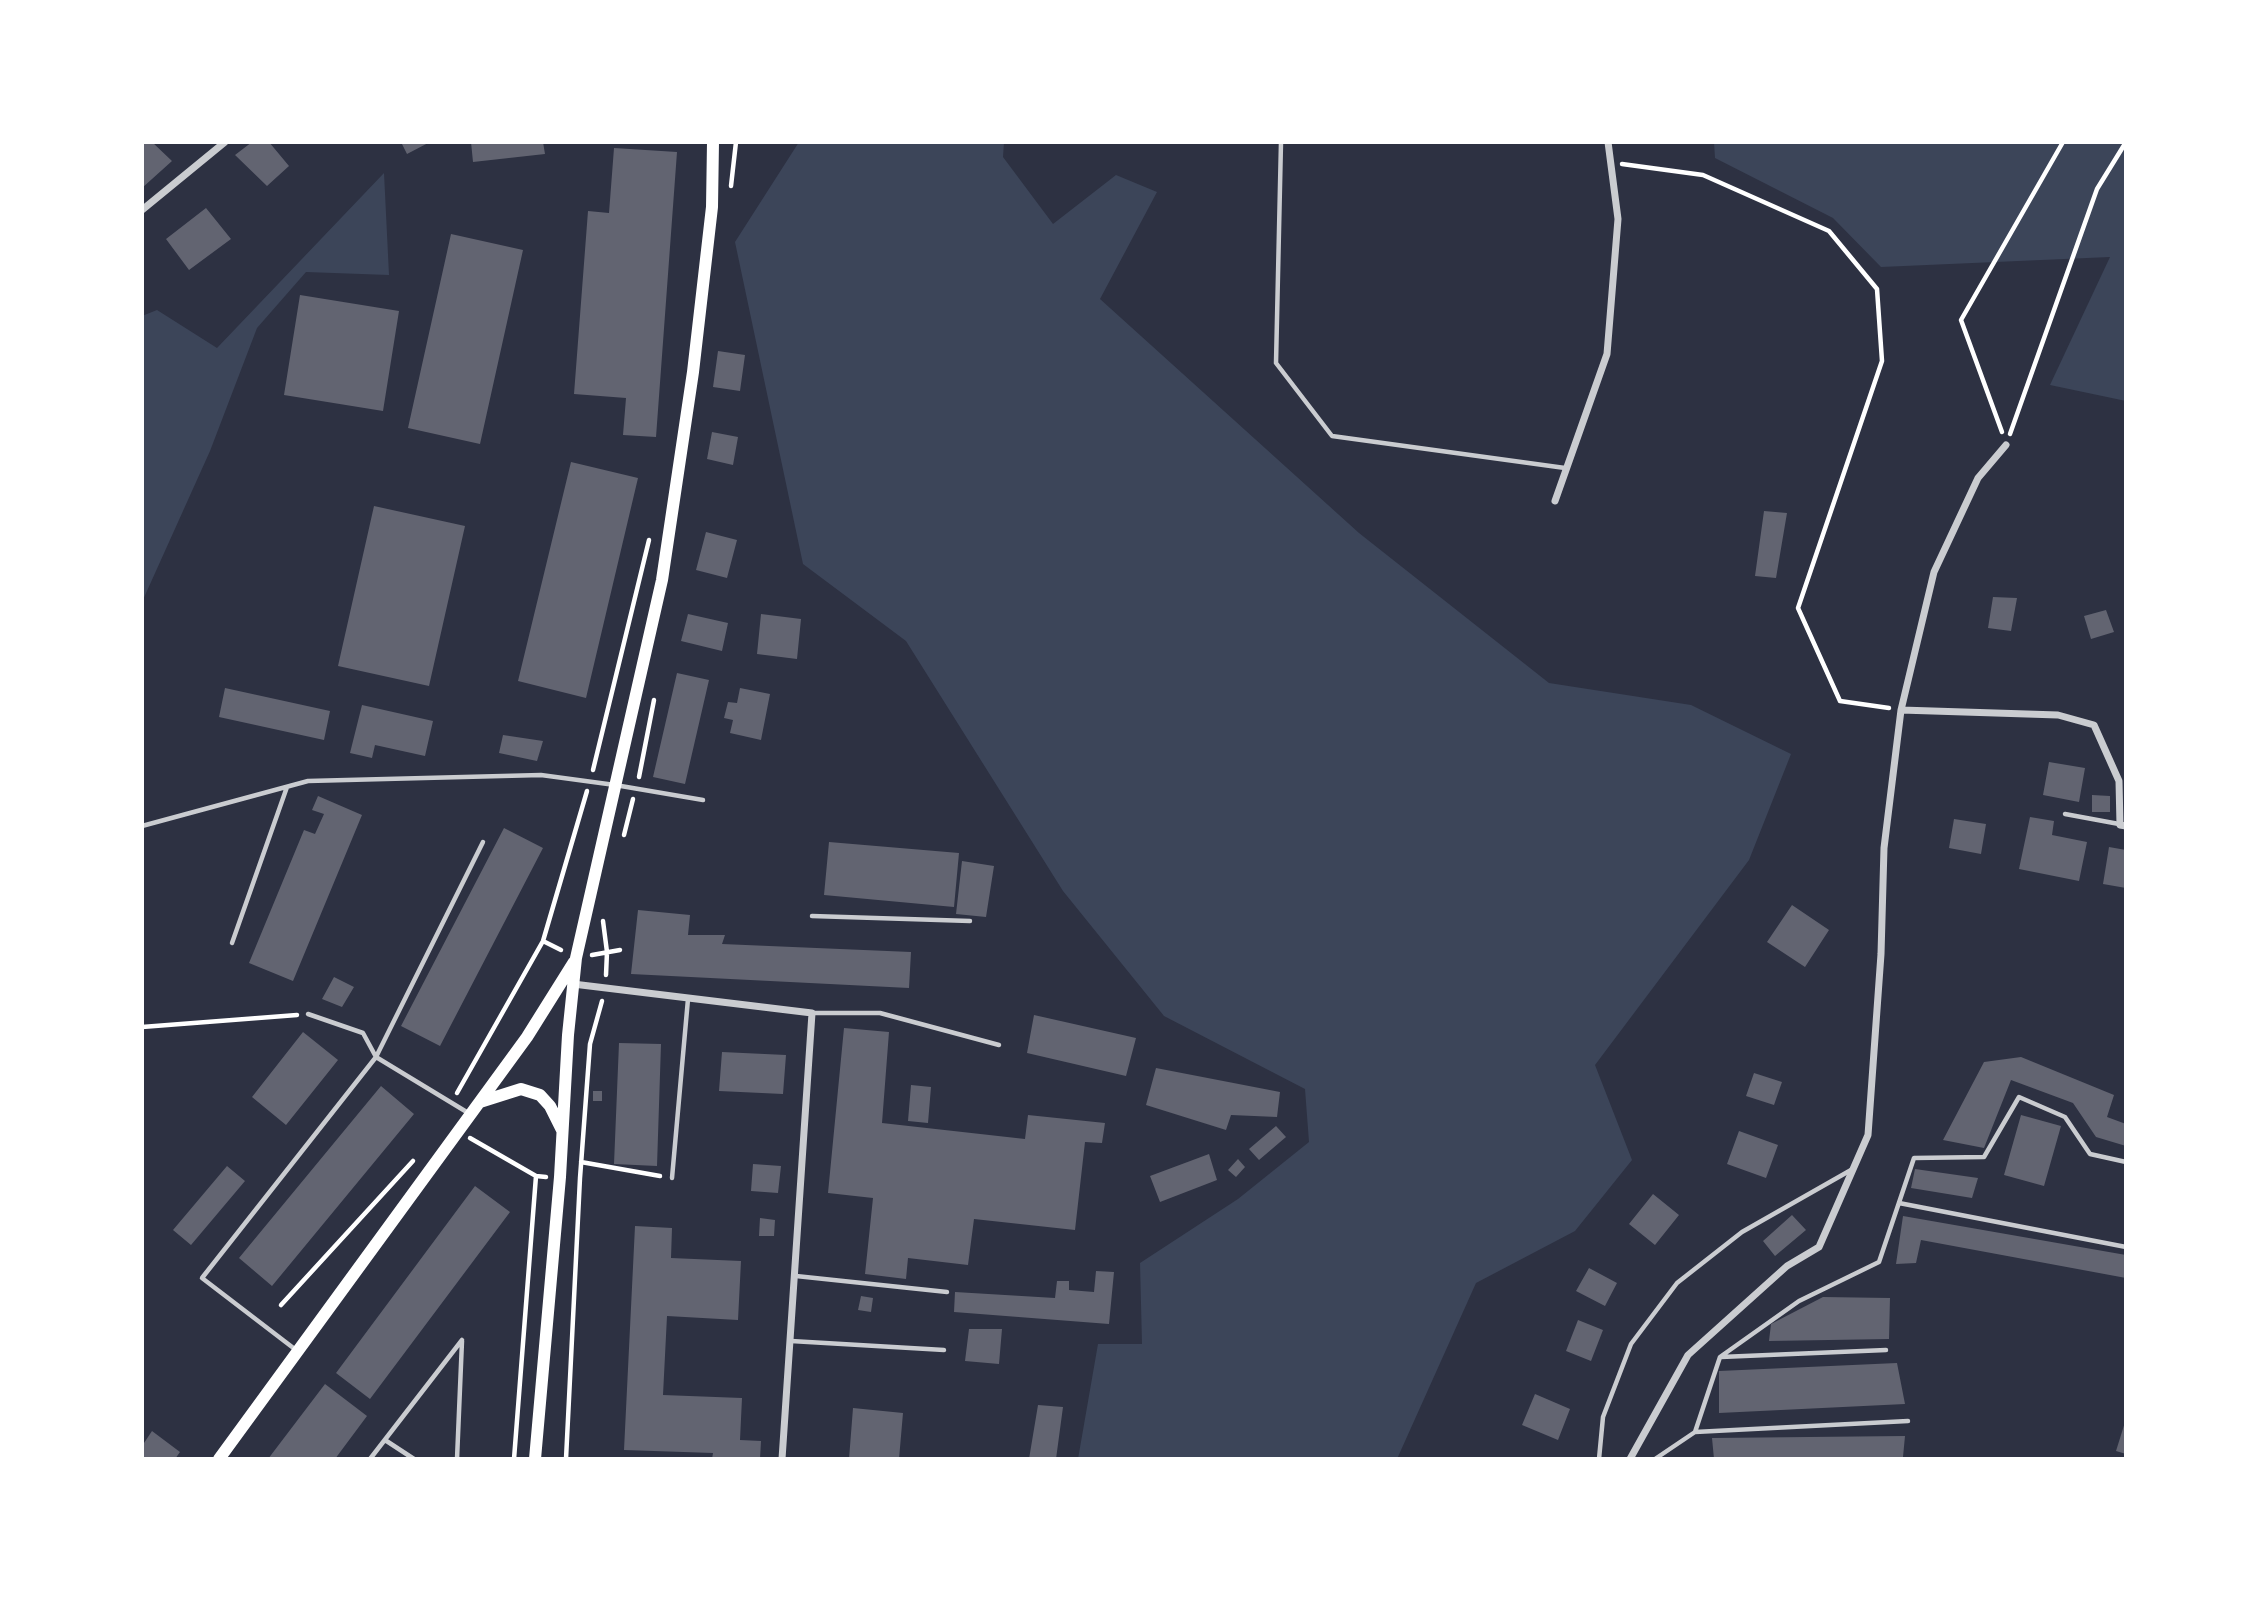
<!DOCTYPE html>
<style>
body{margin:0}
#map{position:relative;width:2268px;height:1601px;overflow:hidden;background:#2d3142;font-family:Barlow,sans-serif}
canvas{display:block}
.frame{position:absolute;inset:0;border:144px solid #fff;pointer-events:none}
</style>
<div id="map">
<canvas width="2268" height="1601"></canvas>
<div class="frame"></div>
</div>
<script>
const context = document.querySelector('canvas').getContext('2d');
context.lineJoin = 'round';
function fillPath(path, color) { context.fillStyle = color; context.fill(path, 'evenodd'); }
const shape = rows => new Path2D(rows.map(r => 'M' + r).join(''));
function trace(path, color, width, dash) { context.strokeStyle = color; context.lineWidth = width; context.lineCap = dash ? 'butt' : 'round'; context.setLineDash(dash || []); context.stroke(path); }
const green = shape([
 [799,142,1004,142,1003,157,1053,224,1116,175,1157,192,1100,299,1359,533,1549,683,1691,705,1791,754,1749,860,1595,1065,1632,1160,1575,1231,1476,1283,1397,1459,1078,1459,1098,1344,1142,1344,1140,1263,1238,1199,1309,1142,1305,1089,1164,1016,1063,891,906,641,803,564,735,242],
 [1714,142,2126,142,2126,401,2050,385,2110,257,1881,267,1833,218,1715,158],
 [384,173,389,275,306,272,257,328,210,451,142,602,142,316,157,310,217,348]
]);
const building = shape([
 [142,142,152,142,172,161,142,188],
 [252,142,269,142,289,166,267,186,235,155],
 [401,142,430,142,407,154],
 [471,142,543,142,545,154,473,162],
 [614,148,677,152,656,437,623,435,626,398,574,394,588,211,609,213],
 [206,208,231,239,189,270,166,239],
 [451,234,523,250,480,444,408,428],
 [300,295,399,311,383,411,284,395],
 [718,351,745,355,740,391,713,387],
 [712,432,738,437,733,465,707,459],
 [571,462,638,478,586,698,518,681],
 [374,506,465,526,429,686,338,666],
 [1764,511,1787,513,1776,578,1755,576],
 [706,532,737,540,727,578,696,570],
 [1993,597,2017,598,2011,631,1988,628],
 [2106,610,2114,632,2091,639,2084,616],
 [688,614,728,623,722,651,681,641],
 [761,614,801,619,797,659,757,654],
 [677,673,709,680,685,784,653,777],
 [225,688,330,711,324,740,219,717],
 [740,688,770,694,761,740,730,733,733,720,724,718,728,702,737,703],
 [362,705,433,721,425,756,375,745,372,758,350,753],
 [503,735,543,741,537,761,499,753],
 [2049,762,2085,768,2079,802,2043,795],
 [2092,795,2110,796,2110,812,2092,812],
 [318,796,362,815,293,981,249,963,304,830,315,834,324,814,312,810],
 [2030,817,2054,821,2052,835,2087,842,2079,881,2019,869],
 [1954,819,1986,824,1981,854,1949,848],
 [504,828,543,848,440,1046,401,1026],
 [829,842,959,853,954,907,824,895],
 [2109,847,2126,850,2126,888,2103,884],
 [962,861,994,866,986,917,956,914],
 [1792,905,1829,930,1805,967,1767,942],
 [638,910,690,915,688,935,725,935,722,944,911,952,909,988,631,974],
 [334,977,354,987,342,1007,322,999],
 [1034,1015,1136,1038,1126,1076,1027,1053],
 [844,1028,889,1032,882,1123,1025,1139,1028,1115,1105,1123,1102,1143,1085,1142,1075,1230,974,1219,968,1265,908,1258,906,1279,865,1274,873,1198,828,1193],
 [303,1032,338,1060,286,1125,252,1097],
 [619,1043,661,1044,657,1166,614,1164],
 [722,1052,786,1055,783,1094,719,1091],
 [2021,1057,2114,1095,2107,1117,2126,1124,2126,1146,2096,1137,2073,1103,2011,1080,1984,1148,1943,1140,1984,1062],
 [1156,1068,1280,1092,1277,1117,1231,1115,1226,1130,1146,1105],
 [1754,1073,1782,1082,1774,1105,1746,1096],
 [911,1085,931,1087,928,1123,908,1121],
 [381,1086,414,1114,272,1286,239,1258],
 [593,1091,602,1091,602,1101,593,1101],
 [2021,1115,2061,1126,2044,1186,2004,1175],
 [1276,1126,1286,1137,1259,1160,1249,1149],
 [1739,1131,1778,1145,1766,1178,1727,1164],
 [1209,1154,1217,1180,1160,1202,1150,1176],
 [1238,1159,1245,1167,1236,1177,1228,1170],
 [753,1164,781,1166,778,1193,751,1191],
 [227,1166,245,1181,191,1245,173,1230],
 [1915,1169,1978,1178,1972,1198,1911,1188],
 [475,1186,510,1212,370,1399,336,1373],
 [1653,1194,1679,1215,1655,1245,1629,1224],
 [1792,1215,1806,1230,1775,1256,1763,1241],
 [1903,1216,2126,1255,2126,1278,1921,1240,1916,1263,1896,1264],
 [760,1218,775,1220,774,1236,759,1236],
 [635,1226,672,1228,671,1258,741,1261,738,1320,667,1316,663,1395,742,1398,740,1440,761,1441,760,1459,712,1459,713,1453,624,1450],
 [1589,1268,1617,1283,1605,1306,1576,1291],
 [1096,1271,1114,1272,1109,1324,954,1312,955,1292,1055,1298,1057,1281,1069,1281,1069,1290,1094,1292],
 [861,1296,873,1298,871,1312,858,1310],
 [1823,1297,1890,1298,1889,1339,1769,1341,1771,1324],
 [1578,1320,1603,1330,1591,1361,1566,1351],
 [969,1329,1002,1329,999,1364,965,1361],
 [1897,1363,1905,1404,1719,1413,1719,1371],
 [325,1384,367,1416,335,1459,268,1459],
 [1535,1394,1570,1409,1558,1440,1522,1425],
 [1038,1405,1063,1407,1056,1459,1029,1459],
 [853,1408,903,1413,899,1459,849,1459],
 [2126,1419,2126,1454,2116,1451],
 [152,1431,180,1452,175,1459,142,1459,142,1446],
 [1905,1436,1903,1457,1826,1459,1714,1459,1712,1438]
]);
const path = shape([
 [1622,164,1703,175,1829,231,1877,289,1882,361,1798,608,1840,701,1889,708],
 [731,186,736,142],
 [2002,432,1961,320,2063,142],
 [2010,434,2097,189,2126,142],
 [593,770,649,540],
 [639,777,654,700],
 [624,835,633,799],
 [603,921,607,952,606,975],
 [543,941,561,950],
 [592,955,620,950],
 [142,1027,297,1015],
 [457,1093,543,941,587,791],
 [470,1138,536,1176,546,1177],
 [581,1162,660,1176],
 [281,1305,413,1161],
 [514,1459,536,1176],
 [566,1459,580,1178,590,1044,602,1001]
]);
const service = shape([
 [1281,142,1276,363,1332,436,1565,468],
 [2065,814,2119,824],
 [142,826,308,781,541,775,615,785,703,800],
 [812,916,970,921],
 [232,943,287,787],
 [812,1013,880,1013,999,1045],
 [308,1014,363,1033,376,1057,470,1114],
 [672,1178,688,999],
 [1899,1203,2126,1247],
 [796,1276,947,1292],
 [791,1341,944,1350],
 [296,1350,202,1278,376,1057,483,842],
 [1721,1357,1886,1350],
 [1695,1432,1908,1421],
 [385,1440,414,1459],
 [370,1459,462,1340],
 [457,1459,462,1341],
 [1599,1459,1603,1417,1631,1344,1677,1283,1742,1232,1851,1170],
 [1655,1459,1695,1432,1720,1357,1799,1301,1879,1262,1914,1158,1984,1157,2019,1097,2065,1117,2090,1154,2126,1162]
]);
const minor = shape([
 [142,210,225,142],
 [1555,501,1607,354,1618,219,1608,142],
 [1901,710,2058,715,2094,725,2119,781,2120,825,2126,826],
 [573,984,812,1013,782,1459],
 [1630,1459,1688,1355,1787,1266,1819,1247,1868,1135,1881,954,1884,848,1901,710,1934,572,1978,478,2006,445]
]);
const secondary = shape([
 [480,1102,521,1089,540,1095,550,1106,562,1130],
 [219,1459,527,1037,574,962],
 [535,1459,560,1177,568,1035,576,958,662,580,693,372,712,207,713,142]
]);
fillPath(green, '#3c4559');
fillPath(building, '#626471');
trace(path, '#fff', 4.5);
trace(service, '#caccd0', 4.5);
trace(minor, '#caccd0', 7);
trace(secondary, '#fff', 12);
</script>
